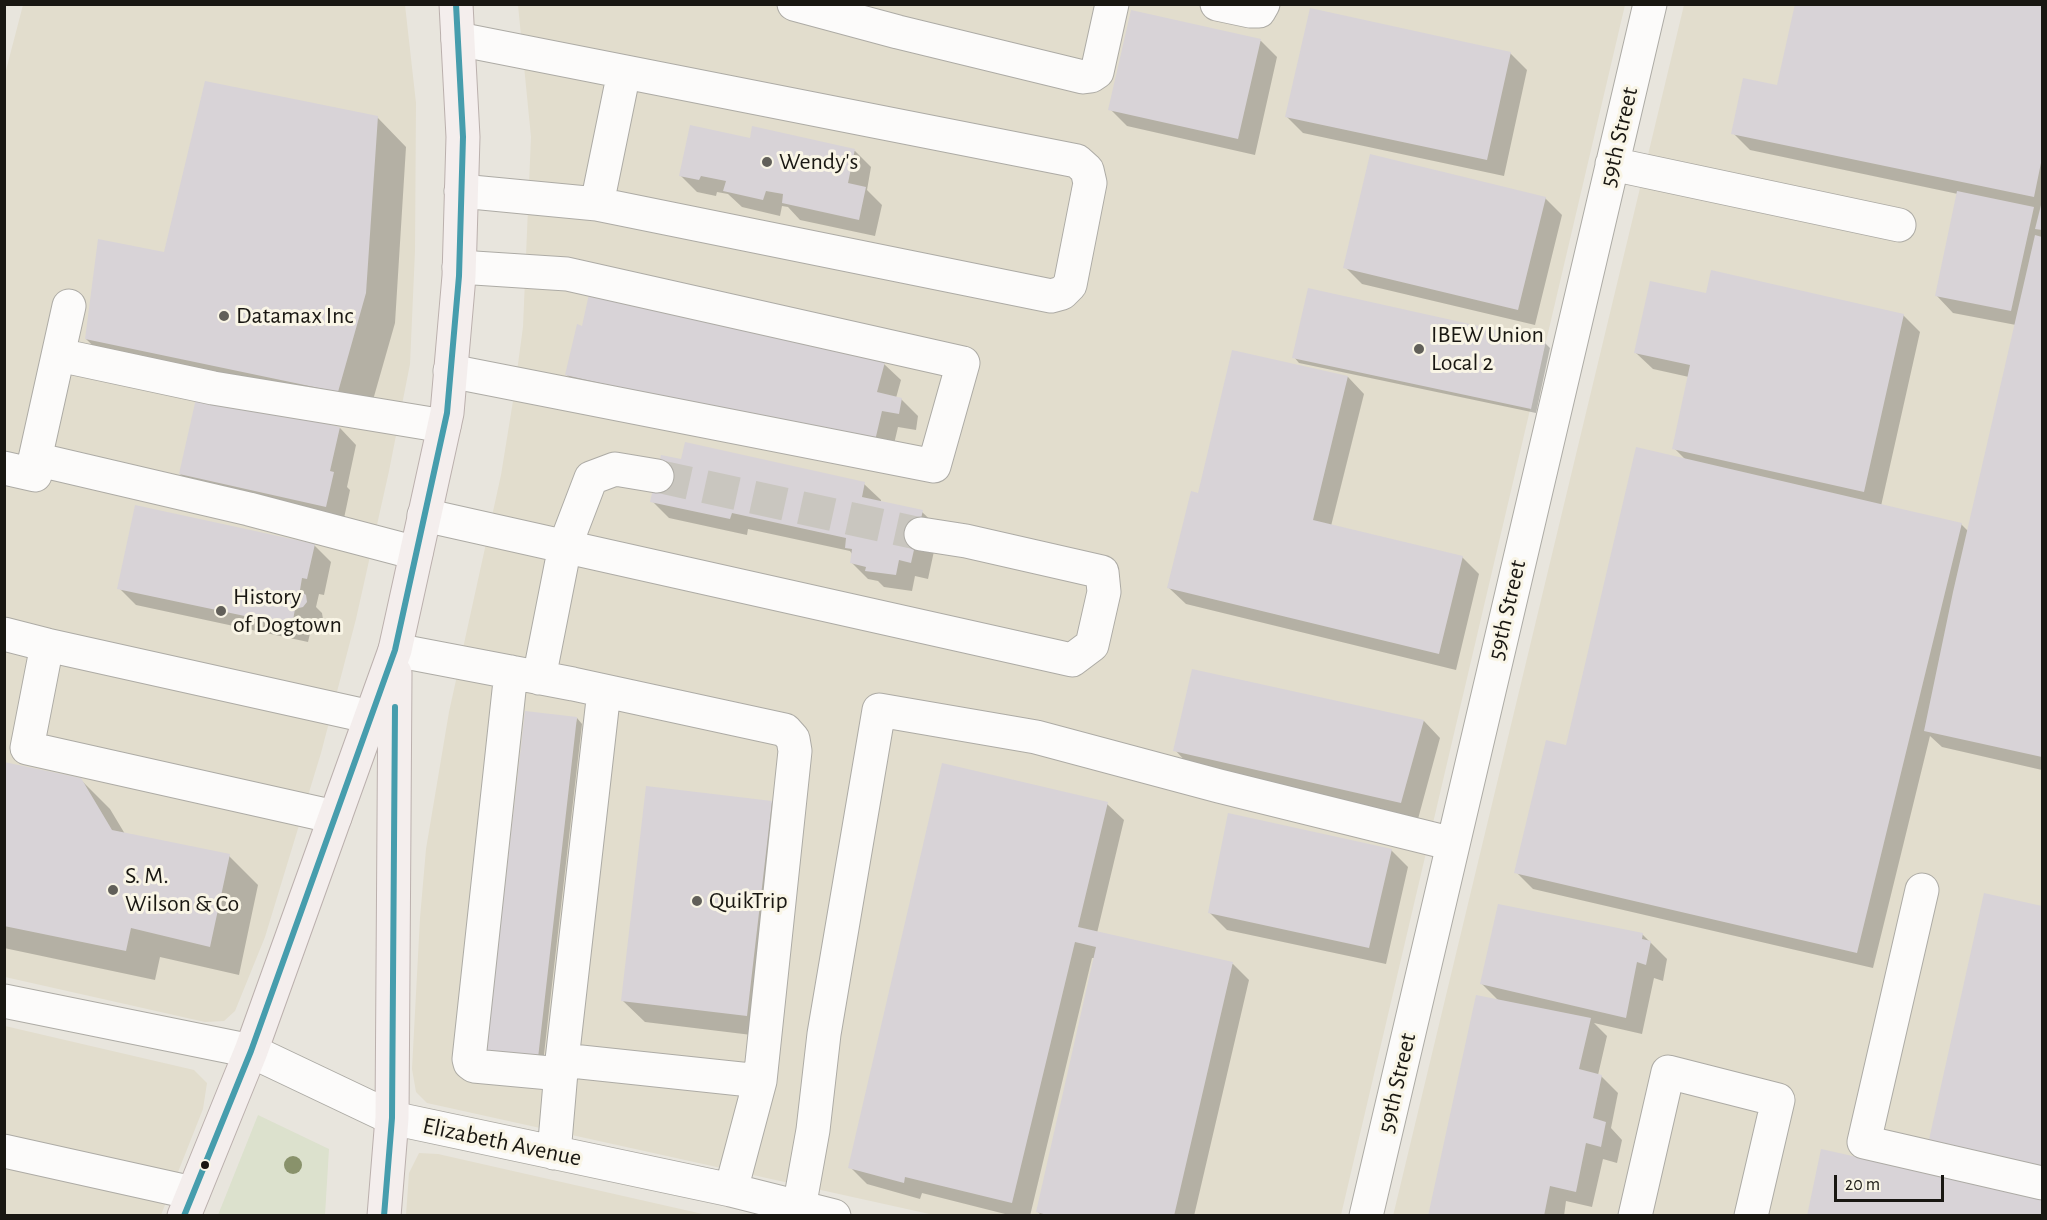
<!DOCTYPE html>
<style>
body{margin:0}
#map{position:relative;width:2047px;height:1220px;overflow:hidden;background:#e8e5dd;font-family:"Alegreya Sans",sans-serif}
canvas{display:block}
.frame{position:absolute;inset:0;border:6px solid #191712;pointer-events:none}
.scale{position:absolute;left:1834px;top:1175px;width:110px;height:27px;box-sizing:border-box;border:3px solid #191712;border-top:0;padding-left:8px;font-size:18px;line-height:21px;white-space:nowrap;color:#191712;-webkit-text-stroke:4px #f9f5e6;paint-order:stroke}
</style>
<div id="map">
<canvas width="2047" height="1220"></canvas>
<div class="frame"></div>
<div class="scale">20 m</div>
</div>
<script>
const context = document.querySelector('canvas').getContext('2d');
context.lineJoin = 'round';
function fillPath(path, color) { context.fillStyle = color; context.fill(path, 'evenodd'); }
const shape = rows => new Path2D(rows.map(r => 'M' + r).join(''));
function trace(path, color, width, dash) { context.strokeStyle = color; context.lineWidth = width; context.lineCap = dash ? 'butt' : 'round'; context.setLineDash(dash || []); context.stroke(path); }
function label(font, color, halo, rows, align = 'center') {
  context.font = font + ' "Alegreya Sans",sans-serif'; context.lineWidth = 6; context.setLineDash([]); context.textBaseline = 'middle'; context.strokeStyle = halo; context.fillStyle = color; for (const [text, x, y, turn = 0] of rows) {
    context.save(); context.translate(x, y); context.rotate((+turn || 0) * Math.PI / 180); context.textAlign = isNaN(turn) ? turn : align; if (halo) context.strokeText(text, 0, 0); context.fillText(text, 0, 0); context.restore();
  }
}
const built = shape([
 [23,5,405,5,416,103,415,251,410,364,389,471,356,619,321,753,265,937,235,1011,224,1021,205,1022,5,977,4,78],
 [518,5,1625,5,1341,1215,934,1215,427,1103,416,1092,412,1069,420,918,426,849,449,712,501,475,513,401,523,327,531,137],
 [1684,5,2042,5,2042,1215,1393,1216],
 [5,1026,194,1070,207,1083,203,1109,161,1215,5,1216],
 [419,1153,438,1154,707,1215,406,1215,409,1173]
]);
const green = shape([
 [258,1115,329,1149,325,1215,218,1215]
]);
const shadow = shape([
 [1796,4,2042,4,2042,770,1942,747,1930,736,1873,968,1533,889,1516,872,1686,460,1674,448,1689,377,1653,369,1636,353,1707,295,1903,315,1920,332,1881,506,1961,524,1968,531,2016,325,1953,313,1937,296,1958,194,1750,150,1733,133,1778,87],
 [1132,12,1261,41,1277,57,1255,155,1127,126,1110,109],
 [1510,53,1527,70,1504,176,1303,133,1286,116],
 [377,117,406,147,395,323,367,421,116,368,86,339,165,254],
 [751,139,855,151,871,167,867,190,882,205,875,236,800,220,788,207,782,206,780,216,742,207,728,194,717,192,716,196,697,192,680,175],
 [1545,198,1562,215,1535,325,1362,284,1345,267],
 [1545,343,1550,348,1536,413,1299,363,1294,357],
 [1233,352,1348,377,1364,394,1331,526,1462,557,1479,574,1456,670,1186,604,1169,588,1199,495],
 [884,364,901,380,896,398,901,399,918,416,916,430,898,427,890,461,584,392,567,375],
 [340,428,356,445,347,487,350,490,343,523,197,491,180,474],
 [682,461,864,484,881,500,881,503,922,512,939,528,928,579,915,576,912,591,884,587,878,581,868,579,851,562,852,554,850,551,748,529,747,535,669,518,652,501],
 [314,545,331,562,324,595,319,594,316,607,322,613,323,619,320,623,312,625,308,642,136,605,119,588],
 [577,718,582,724,543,1063,493,1057],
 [1424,721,1440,738,1418,819,1191,767,1175,750],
 [4,763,80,779,110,809,125,834,229,856,258,885,239,975,160,957,155,980,4,948],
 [771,802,793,824,768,1037,645,1022,623,1001],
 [1107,804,1124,820,1097,933,1233,964,1249,980,1194,1216,1042,1216,1038,1212,1095,958,1092,958,1030,1216,1013,1216,922,1193,920,1199,867,1184,850,1167],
 [1391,850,1408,867,1386,964,1227,930,1210,913],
 [1985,895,2042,907,2042,1185],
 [1642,934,1667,959,1663,981,1654,978,1642,1034,1594,1023,1607,1036,1598,1075,1601,1076,1618,1093,1611,1128,1622,1140,1617,1163,1603,1159,1592,1207,1566,1201,1564,1216,1429,1216,1499,1001,1482,984]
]);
const building = shape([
 [1795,4,2042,4,2042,158,2034,197,1731,134,1743,78,1777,85],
 [1310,8,1511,52,1487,160,1285,117],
 [1131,10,1261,39,1238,139,1108,110],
 [205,81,378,116,366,293,338,392,85,339,98,239,164,252],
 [690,125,750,138,752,126,855,149,848,183,866,187,859,220,782,203,783,194,766,191,763,200,723,191,726,181,701,176,699,180,679,176],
 [1370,154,1546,197,1518,310,1343,268],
 [1957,191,2034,207,2011,311,1935,296],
 [2042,201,2042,230,2035,229],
 [2035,235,2042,237,2042,757,1924,731,1953,592],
 [1711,270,1904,314,1864,492,1672,449,1690,365,1634,353,1650,281,1706,293],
 [1308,288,1546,341,1531,409,1292,358],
 [589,294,885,362,877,392,902,398,899,414,882,411,874,445,565,375,577,324,582,326],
 [1232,350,1348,376,1313,520,1463,556,1439,654,1167,588,1191,491,1198,493],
 [197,394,340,427,330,471,334,472,326,507,179,474],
 [685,442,865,482,862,497,923,510,911,563,899,560,896,575,865,571,866,567,850,563,852,549,845,548,846,538,732,513,730,519,650,502,661,455,681,459],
 [1636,447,1962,523,1857,953,1514,873,1546,740,1566,745],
 [135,505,315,544,307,579,302,578,300,590,306,595,307,602,303,607,295,609,292,626,117,589],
 [1192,669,1424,720,1401,803,1173,751],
 [525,711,577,717,538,1058,486,1053],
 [4,762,81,778,112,830,230,854,210,947,131,928,126,951,4,926],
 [942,763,1108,802,1078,927,1233,962,1174,1216,1051,1216,1036,1212,1096,947,1075,942,1012,1203,905,1177,904,1183,848,1168],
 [646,786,772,801,747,1016,621,1001],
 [1228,813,1392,849,1369,948,1208,913],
 [1984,893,2042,906,2042,1170,1928,1144],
 [1498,904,1643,933,1642,939,1651,941,1646,965,1637,962,1626,1018,1480,984],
 [1476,995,1591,1018,1579,1069,1602,1075,1593,1118,1606,1122,1601,1147,1586,1143,1576,1192,1550,1186,1544,1216,1428,1216],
 [1821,1149,2042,1198,2042,1216,1807,1216]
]);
const minorTunnel = shape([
 [657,476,921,534]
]);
const minor = shape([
 [794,4,898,32,1083,77,1091,76,1097,72,1112,4],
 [1217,4,1250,11,1259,11,1263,4],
 [458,39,1077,161,1087,170,1090,183,1070,285,1062,293,1051,296,597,204,461,191],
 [1612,164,1899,225],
 [597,204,624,72],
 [59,355,213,388,444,426],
 [450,371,934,466,963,363,567,274,459,267],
 [35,459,249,509,416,553],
 [4,468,35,475,35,459,69,306],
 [424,515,1072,660,1092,645,1104,592,1102,572,966,541,921,534],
 [4,634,47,645],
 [395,650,573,684,785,730,793,739,795,751,760,1081,731,1190],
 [511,672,469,1059,470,1063,474,1066,561,1074],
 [539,678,565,546,591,478,615,469,657,476],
 [335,817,27,748,47,645,371,717],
 [1922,890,1864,1142,2042,1183],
 [4,1001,251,1051,392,1118,731,1190,834,1216],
 [562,1060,760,1081],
 [4,1151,193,1193],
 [554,1153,562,1060,604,691],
 [799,1208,813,1130,824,1034,879,710,1036,737,1219,786,1453,844],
 [1366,1216,1650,4],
 [1635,1216,1668,1072,1778,1100,1751,1216]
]);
const major = shape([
 [184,1216,251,1051,395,650,447,413,459,276,463,137,456,4],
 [384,1216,392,1118,395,673]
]);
const bus1 = shape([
 [184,1216,251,1051,395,650,447,413,459,276,463,137,456,4],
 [384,1216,392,1118,395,707]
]);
const trees = [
 [293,1165]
];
const markers = [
 [767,162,6,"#615f59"],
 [224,316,6,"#615f59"],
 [1419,349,6,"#615f59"],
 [221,611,6,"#615f59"],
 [113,890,6,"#615f59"],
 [697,901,6,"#615f59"],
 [205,1165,5,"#191712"]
];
const streetNames = [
 ["59th Street",1619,137,-77],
 ["59th Street",1507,610,-77],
 ["59th Street",1397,1083,-77],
 ["Elizabeth Avenue",502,1142,12]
];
const poiNames = [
 ["Wendy's",779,162],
 ["Datamax Inc",236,316],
 ["IBEW Union",1431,335],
 ["Local 2",1431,363],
 ["History",233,597],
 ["of Dogtown",233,625],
 ["S. M.",125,876],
 ["Wilson & Co",125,904],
 ["QuikTrip",709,901]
];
fillPath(built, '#e2ddcd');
fillPath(green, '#dce1cd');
fillPath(shadow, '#0003');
fillPath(building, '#d8d3d7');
trace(minorTunnel, '#c9c6bf', 33, [33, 16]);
trace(minor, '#adaba5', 35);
trace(major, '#bbb0ad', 35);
trace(minor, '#fcfbfa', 33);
trace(major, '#f4eeed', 33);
trace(bus1, '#469dad', 6);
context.fillStyle = '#89926b';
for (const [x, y] of trees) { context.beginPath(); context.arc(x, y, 9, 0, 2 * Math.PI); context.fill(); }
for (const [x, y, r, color] of markers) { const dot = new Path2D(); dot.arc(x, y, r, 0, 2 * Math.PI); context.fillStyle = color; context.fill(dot); trace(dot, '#f9f5e6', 2); }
label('24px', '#191712', '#f9f5e6', streetNames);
label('24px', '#191712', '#f9f5e6', poiNames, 'left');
</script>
